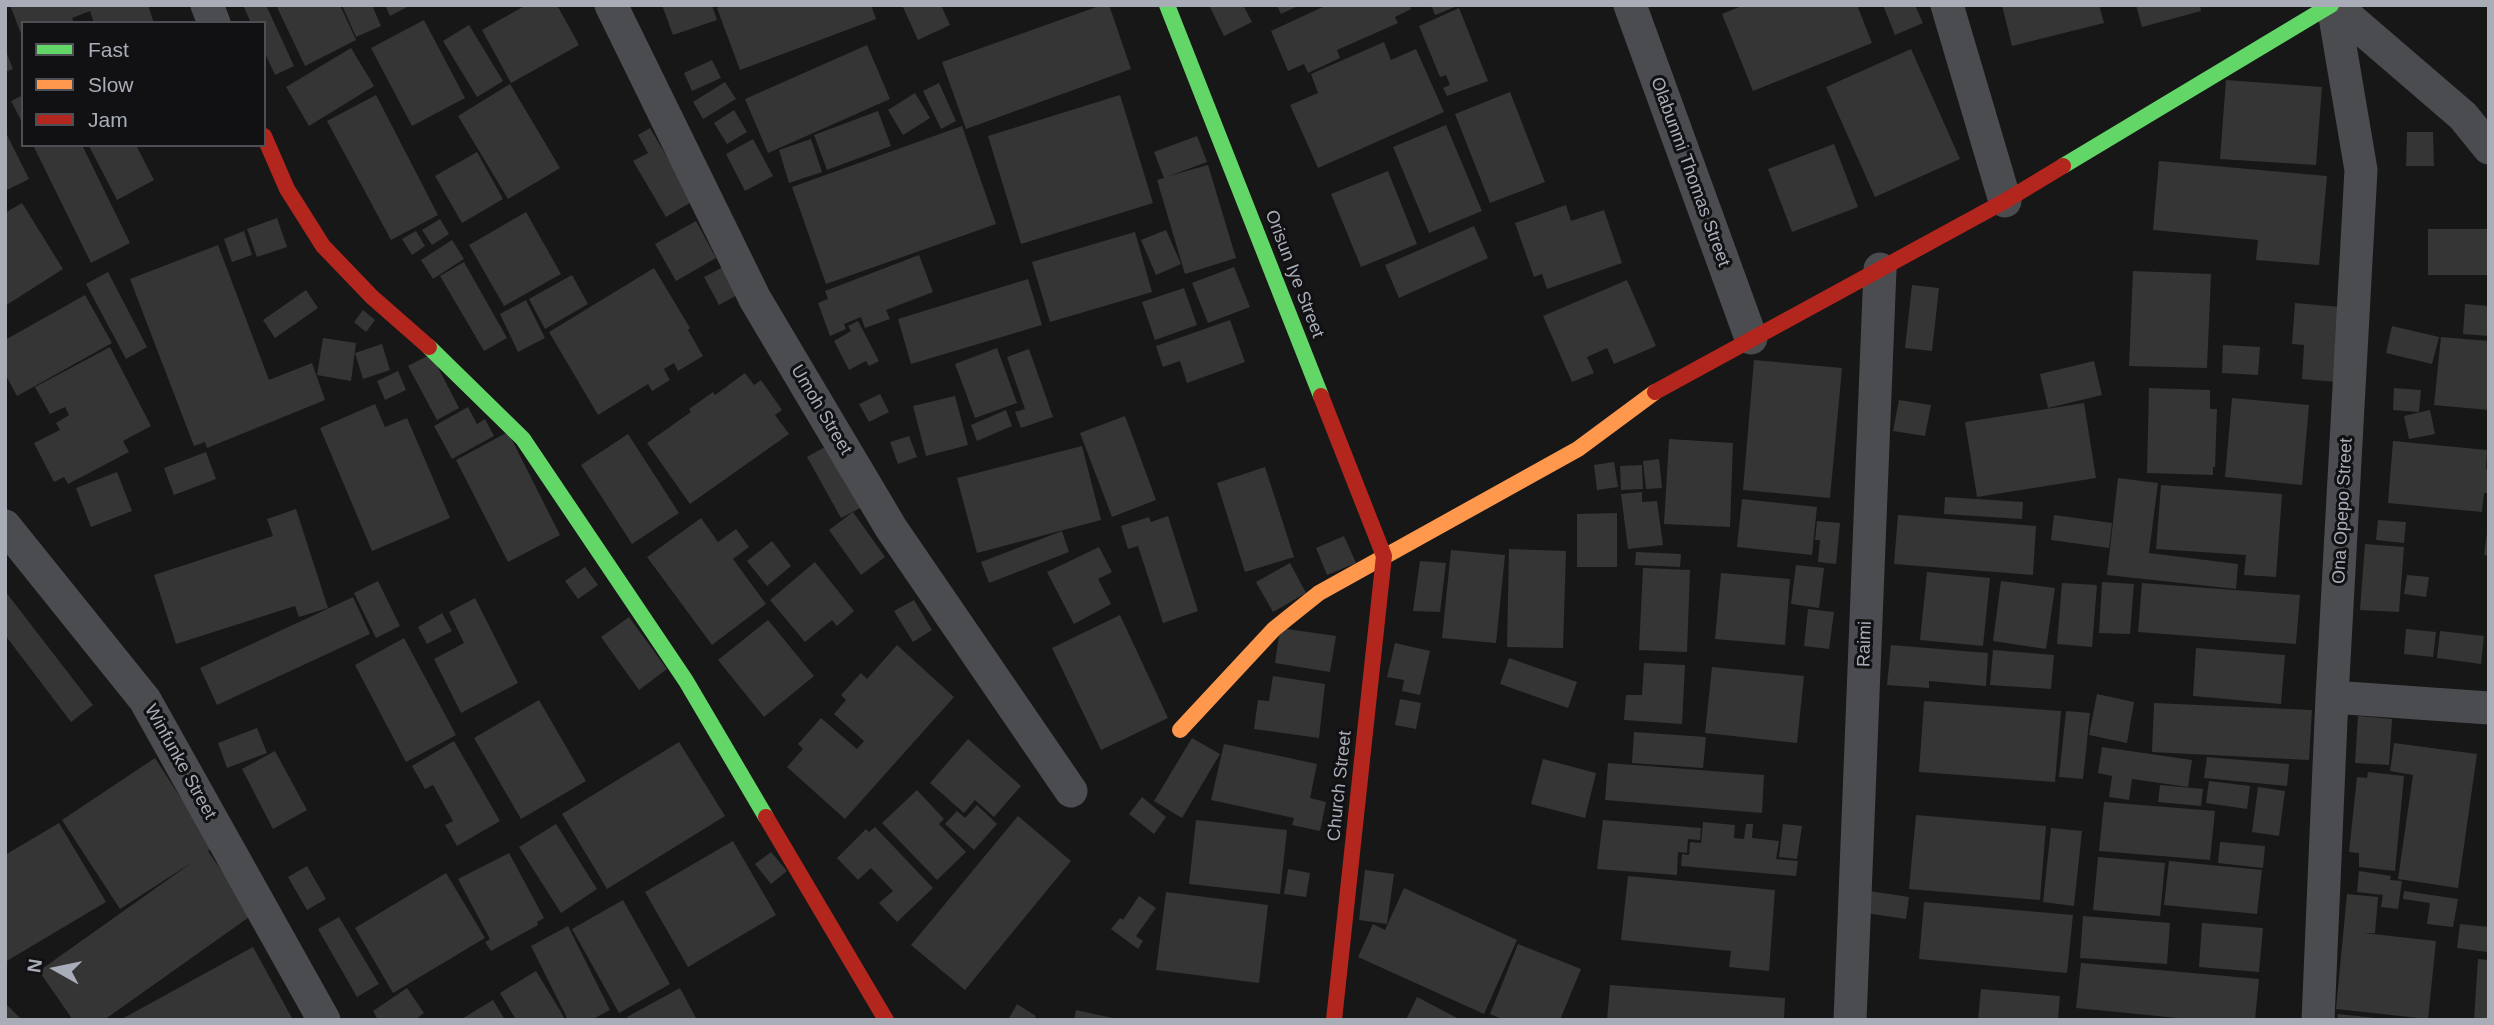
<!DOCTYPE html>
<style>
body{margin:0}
#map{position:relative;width:2494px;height:1025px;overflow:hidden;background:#171717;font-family:Helvetica,sans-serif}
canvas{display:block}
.frame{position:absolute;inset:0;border:7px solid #a8adb8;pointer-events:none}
.legend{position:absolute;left:21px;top:21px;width:245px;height:126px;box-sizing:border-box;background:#111113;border:2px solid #4d4f55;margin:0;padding:9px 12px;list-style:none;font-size:21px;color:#a8adb8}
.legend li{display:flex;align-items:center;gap:14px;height:35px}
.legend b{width:35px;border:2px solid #4d4f55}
.north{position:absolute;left:21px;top:934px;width:70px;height:70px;-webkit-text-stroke:5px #111113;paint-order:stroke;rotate:279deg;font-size:19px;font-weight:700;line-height:28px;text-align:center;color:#a8adb8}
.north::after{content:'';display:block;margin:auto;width:24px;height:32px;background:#a8adb8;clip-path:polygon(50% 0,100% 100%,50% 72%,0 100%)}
</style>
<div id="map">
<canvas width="2494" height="1025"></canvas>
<div class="frame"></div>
<ul class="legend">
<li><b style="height:9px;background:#63d668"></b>Fast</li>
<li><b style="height:9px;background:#ff974d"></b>Slow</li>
<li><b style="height:9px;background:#b3261e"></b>Jam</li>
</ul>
<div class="north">N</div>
</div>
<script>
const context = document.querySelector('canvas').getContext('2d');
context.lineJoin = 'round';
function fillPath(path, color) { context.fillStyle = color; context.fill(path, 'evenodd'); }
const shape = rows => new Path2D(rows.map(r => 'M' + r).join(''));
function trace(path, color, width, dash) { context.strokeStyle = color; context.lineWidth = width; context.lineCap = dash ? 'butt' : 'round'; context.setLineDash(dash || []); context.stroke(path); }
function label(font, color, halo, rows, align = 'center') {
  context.font = font + ' Helvetica,sans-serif'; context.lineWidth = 6; context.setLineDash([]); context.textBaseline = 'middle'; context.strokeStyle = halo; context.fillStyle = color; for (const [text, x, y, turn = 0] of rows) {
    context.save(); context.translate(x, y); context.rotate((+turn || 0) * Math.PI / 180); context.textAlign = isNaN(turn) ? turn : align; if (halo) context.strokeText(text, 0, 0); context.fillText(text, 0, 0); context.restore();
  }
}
const building = shape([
 [10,5,148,5,154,23,94,23,90,11,72,18,74,23,23,23,23,39],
 [243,5,266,5,294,66,275,75,264,51,264,23,251,23],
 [276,5,340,5,356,40,305,66],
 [342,5,372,5,381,26,356,37],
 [385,5,411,5,390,16],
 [526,5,557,5,579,45,511,83,482,30],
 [662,5,712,5,717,20,673,35],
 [723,5,871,5,876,19,740,70,717,8],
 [902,5,941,5,950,25,918,40],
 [1102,5,1109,5,1131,69,966,129,942,62],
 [1209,5,1243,5,1252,22,1224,36],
 [1277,5,1300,5,1281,14],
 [1327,5,1409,5,1411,9,1395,17,1398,23,1337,50,1340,58,1308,73,1304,64,1288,71,1271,31],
 [1431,5,1460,5,1435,15],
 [1744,5,1857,5,1872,43,1753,91,1722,14],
 [1883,5,1915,5,1923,23,1895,35],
 [2002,5,2099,5,2104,23,2012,46],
 [2136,5,2200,5,2201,11,2142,27],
 [1459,8,1488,81,1447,96,1443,88,1450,85,1446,75,1440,77,1419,26],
 [424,20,465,98,412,126,371,48],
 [469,25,503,81,477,97,443,41],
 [1384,42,1391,60,1416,49,1444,112,1318,168,1290,105,1318,93,1311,74],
 [867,45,890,99,768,153,745,99],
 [351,48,374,86,309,126,286,87],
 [5,49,13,69,5,72],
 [1911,49,1960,159,1875,197,1826,87],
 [712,60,721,78,692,91,684,73],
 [2226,80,2322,87,2316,165,2220,159],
 [725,82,736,99,703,119,693,102],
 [939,83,956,121,941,129,923,91],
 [510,84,560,168,508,199,458,116],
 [1510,92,1545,182,1490,203,1455,114],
 [915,93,930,118,903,135,888,110],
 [23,95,23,124,11,101],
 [376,95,438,215,391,240,327,121],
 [1120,95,1153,203,1021,244,988,136],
 [734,110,747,132,727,144,714,123],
 [878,111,891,146,827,170,814,135],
 [1446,125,1482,211,1429,233,1393,147],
 [962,126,996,224,826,284,792,187],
 [650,128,693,201,666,217,633,161,648,153,638,135],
 [5,131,29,179,5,191],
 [2407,132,2433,132,2434,166,2406,166],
 [1197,136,1207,162,1169,176,1208,165,1236,258,1185,274,1157,180,1164,178,1154,152],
 [753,139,773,176,745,191,726,154],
 [811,139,822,172,789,183,779,150],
 [1834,144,1858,207,1792,232,1768,169],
 [33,145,82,145,130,243,91,263],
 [136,145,154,180,117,200,89,146],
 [477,152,503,199,462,223,435,176],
 [2159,161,2327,176,2319,265,2256,260,2258,240,2153,230],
 [1388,171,1417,244,1361,267,1331,194],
 [22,203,63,269,5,306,5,213],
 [1566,205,1571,221,1604,210,1622,263,1547,289,1542,274,1534,277,1515,223],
 [526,212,561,274,504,306,469,245],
 [277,218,287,247,257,257,247,229],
 [440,219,449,234,432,245,422,230],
 [696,221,716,258,676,281,655,244],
 [1474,226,1488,258,1399,298,1385,265],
 [2428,229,2489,229,2489,275,2428,275],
 [1166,230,1181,264,1156,275,1141,240],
 [244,231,252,255,232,262,224,239],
 [416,231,425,246,412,255,402,239],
 [1135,232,1152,292,1050,322,1032,262],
 [452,240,464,259,433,279,421,260],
 [218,245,269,380,312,363,325,400,207,448,205,442,194,446,130,279],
 [919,255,933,292,886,310,890,319,865,328,861,317,844,324,846,329,830,336,818,303,828,299,825,291],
 [464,262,507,338,484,351,440,276],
 [725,266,739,294,719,305,704,277],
 [1234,267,1250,307,1208,323,1192,283],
 [654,268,690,328,688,330,703,356,678,371,674,363,664,369,670,380,652,391,648,384,598,415,549,332],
 [2133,271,2211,274,2207,368,2129,366],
 [108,272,147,347,126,359,86,284],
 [572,275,588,304,545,329,529,299],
 [1028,279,1042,325,911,364,898,319],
 [1627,280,1656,346,1614,364,1607,348,1587,357,1594,373,1572,382,1543,316],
 [1912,285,1939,288,1932,351,1905,348],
 [1184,288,1197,325,1155,340,1142,302],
 [306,290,318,308,275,338,263,320],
 [85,295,112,343,17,396,5,374,5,340],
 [526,300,545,338,518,352,500,314],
 [2295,303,2342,307,2337,382,2302,379,2304,345,2292,344],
 [2465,304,2489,306,2489,336,2463,334],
 [363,310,375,320,366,332,354,322],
 [1230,320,1245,362,1187,383,1180,361,1163,367,1156,346],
 [858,321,879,361,869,366,866,361,849,370,834,341,851,331,848,326],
 [2392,326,2439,337,2432,364,2386,353],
 [2441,337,2489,341,2489,410,2434,405],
 [323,338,356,343,351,381,317,375],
 [382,344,390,370,363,379,355,353],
 [2223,345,2260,347,2258,375,2222,373],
 [110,347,151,426,123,441,129,452,68,484,64,477,54,482,34,443,60,430,56,423,69,415,65,407,50,414,35,387],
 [997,348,1017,403,975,418,955,364],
 [1029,349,1053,417,1021,428,1015,412,1025,409,1007,357],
 [431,354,459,408,437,420,408,366],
 [1754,360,1842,368,1830,498,1743,490],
 [2094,361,2102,395,2048,408,2040,374],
 [398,371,406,390,385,400,377,381],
 [745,373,754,385,761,380,782,410,775,415,789,434,690,504,647,443,691,412,689,409,713,392,715,395],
 [2149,388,2210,390,2210,409,2217,409,2215,467,2213,467,2213,475,2147,473],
 [2394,388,2421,390,2419,412,2393,410],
 [880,394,889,412,869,422,859,404],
 [955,396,968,445,926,456,913,406],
 [2232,398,2309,405,2302,485,2225,477],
 [1899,400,1931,405,1925,436,1893,431],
 [2084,403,2096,478,1977,497,1965,422],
 [375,404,385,427,407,418,450,518,372,551,320,428],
 [468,407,477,424,485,419,494,436,452,459,434,426],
 [1006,410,1012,426,977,441,971,425],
 [2430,410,2435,434,2409,439,2404,416],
 [1125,416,1156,500,1112,517,1080,433],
 [508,432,560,535,508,562,456,460],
 [628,434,679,513,632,544,581,465],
 [909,436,917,457,898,464,890,442],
 [1669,439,1733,443,1730,527,1664,524],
 [2393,441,2487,450,2486,469,2489,469,2489,493,2484,493,2482,512,2388,503],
 [830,444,864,506,841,518,807,457],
 [1082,446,1101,520,977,553,957,478],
 [206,452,216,479,174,495,164,468],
 [1659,459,1662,488,1646,489,1643,461],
 [1614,462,1618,487,1597,490,1594,465],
 [1642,465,1643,489,1621,490,1620,466],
 [1265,467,1294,557,1245,572,1217,483],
 [117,472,132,511,91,527,76,488],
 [2118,478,2158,483,2149,553,2238,564,2236,589,2107,575],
 [2161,485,2282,494,2276,577,2244,575,2246,555,2156,549],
 [1642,492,1642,502,1657,501,1663,545,1628,549,1621,494],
 [1945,497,2023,502,2022,519,1944,514],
 [1742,499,1817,507,1812,555,1737,547],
 [296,509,328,608,299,617,295,606,176,644,154,575,273,536,267,519],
 [853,512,885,557,861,575,829,530],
 [1617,513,1617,567,1577,567,1577,514],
 [1898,515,2036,526,2033,575,1894,564],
 [2054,515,2112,523,2109,548,2051,540],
 [1168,516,1198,611,1163,623,1138,546,1128,549,1121,526,1149,517,1151,522],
 [701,518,718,542,736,529,749,547,733,559,766,604,712,645,647,557],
 [2378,520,2406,522,2404,543,2376,540],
 [1817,521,1840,523,1836,564,1818,562,1820,540,1815,540],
 [1062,531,1069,552,989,583,981,562],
 [2487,533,2489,533,2489,556,2484,555],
 [1344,536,1356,563,1327,575,1316,548],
 [772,541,791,566,767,586,747,561],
 [2365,544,2404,547,2399,612,2360,610],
 [1099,547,1112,572,1098,579,1111,604,1074,624,1047,572],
 [1509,549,1566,551,1563,648,1507,647],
 [1451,550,1505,555,1496,643,1442,638],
 [1636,552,1681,554,1680,567,1635,565],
 [1420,561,1446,563,1440,612,1413,611],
 [815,562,854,611,837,626,832,620,805,642,770,600],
 [1290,563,1306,593,1273,612,1256,582],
 [1796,565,1824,568,1819,608,1791,604],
 [585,567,598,585,578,599,565,581],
 [1643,568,1690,570,1687,652,1639,650],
 [1927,572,1990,578,1983,646,1920,640],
 [1721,573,1790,579,1785,645,1715,639],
 [2407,575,2429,577,2426,597,2404,594],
 [378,581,400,626,376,638,354,593],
 [2001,581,2055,588,2046,649,1993,641],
 [2102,582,2134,584,2130,634,2099,633],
 [2062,583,2097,585,2092,647,2057,644],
 [2142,583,2300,595,2296,644,2138,632],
 [5,591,93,705,71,722,5,635],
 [353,597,370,634,217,705,200,668],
 [475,598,518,683,461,713,434,659,464,643,449,612],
 [914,600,932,630,913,642,894,611],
 [1808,609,1834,612,1829,649,1804,646],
 [442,613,452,631,427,644,418,627],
 [1120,615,1168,718,1101,750,1052,648],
 [629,617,667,669,639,690,601,637],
 [768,620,814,676,764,717,718,660],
 [1280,628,1336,636,1330,672,1275,663],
 [2406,629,2436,632,2433,657,2404,654],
 [2440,631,2484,636,2481,664,2437,658],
 [404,638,456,735,406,762,355,665],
 [1395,643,1430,651,1420,695,1402,691,1404,680,1387,677],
 [897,645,954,697,845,819,787,767,803,749,798,744,821,718,857,749,864,741,834,714,846,700,841,695,861,673,867,679],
 [1891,645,1988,653,1986,686,1929,681,1929,688,1887,685],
 [2196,648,2285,655,2281,704,2193,696],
 [1993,650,2054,655,2051,689,1990,685],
 [1509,658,1577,682,1568,708,1500,684],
 [1644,663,1685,665,1682,724,1624,720,1626,695,1642,695],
 [1712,667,1804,676,1797,743,1705,733],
 [1273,676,1325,684,1319,738,1254,729,1258,700,1269,701],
 [2097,694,2134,702,2127,743,2089,735],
 [1400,699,1421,703,1416,729,1395,725],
 [539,700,586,781,521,819,474,738],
 [1924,701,2061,711,2055,782,1919,772],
 [2154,703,2312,710,2309,760,2152,752],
 [2066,711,2090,713,2083,779,2059,777],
 [2358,716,2392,719,2389,765,2355,763],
 [257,728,267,753,227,768,218,743],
 [1634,732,1706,737,1703,768,1632,763],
 [1192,738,1220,754,1182,818,1154,801],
 [968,739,1021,786,994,817,975,800,964,813,930,783],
 [454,741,500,821,457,846,445,825,453,821,433,785,425,789,412,766],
 [679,742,725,816,607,889,562,814],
 [2394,743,2477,754,2458,888,2398,879,2413,775,2390,771],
 [1224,744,1317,764,1310,798,1326,802,1320,831,1292,825,1294,818,1211,800],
 [2102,747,2192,760,2188,787,2132,779,2129,800,2109,797,2112,776,2098,773],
 [275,751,307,810,273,829,242,769],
 [2207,757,2289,764,2287,786,2204,778],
 [155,758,213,848,208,851,252,915,104,1020,73,1020,39,971,194,861,120,909,62,820],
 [1543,759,1596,773,1585,818,1531,804],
 [1608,763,1764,775,1762,813,1605,800],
 [2368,772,2404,776,2395,871,2359,867,2359,853,2349,852,2357,777,2367,778],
 [2209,781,2250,786,2247,809,2206,803],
 [2160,785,2203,789,2201,806,2158,802],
 [2258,787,2285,791,2279,836,2252,832],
 [917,790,944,819,939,824,966,852,937,880,882,823],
 [1142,797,1166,817,1154,834,1129,814],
 [2104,802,2215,811,2210,860,2099,851],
 [977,805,997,824,974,850,945,824,957,811,965,818],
 [1916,815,2046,826,2040,900,1909,889],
 [1018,816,1071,861,965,990,911,945],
 [1196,820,1287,830,1280,894,1189,884],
 [1603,820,1701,828,1700,840,1688,839,1687,853,1678,852,1677,875,1597,869],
 [1703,822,1735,825,1734,838,1744,839,1746,824,1753,824,1752,838,1779,841,1776,859,1798,861,1796,876,1681,866,1682,854,1689,855,1690,842,1701,843],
 [59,823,106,902,5,962,5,855],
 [556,824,597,889,561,913,519,847],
 [1783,824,1802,826,1797,859,1779,857],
 [875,827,933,888,897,922,879,903,893,891,871,868,858,880,837,858,866,829,869,832],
 [2051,828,2082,831,2074,906,2043,902],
 [733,841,776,915,688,967,645,892],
 [2220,842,2265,846,2263,868,2218,863],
 [771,852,787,871,771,884,755,864],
 [509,853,544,918,537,922,538,925,491,951,485,942,490,939,458,879],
 [2098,857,2165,863,2160,916,2093,910],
 [2169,861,2262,870,2257,914,2164,905],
 [307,866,326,899,307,910,288,877],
 [1288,869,1310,873,1306,897,1284,894],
 [1365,870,1394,874,1387,924,1359,920],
 [2359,871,2391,876,2390,880,2402,881,2398,909,2381,907,2383,895,2357,892],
 [446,873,485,938,393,993,355,928],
 [1628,876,1775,890,1769,971,1729,967,1731,951,1621,940],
 [1404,888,1517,940,1484,1014,1358,957,1373,924,1385,930],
 [1862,890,1909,897,1906,919,1859,912],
 [2404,891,2458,899,2453,927,2427,924,2430,903,2403,899],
 [1166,892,1268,905,1259,983,1156,970],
 [2347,894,2378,897,2375,933,2364,933,2436,941,2428,1019,2336,1009],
 [1139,896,1156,908,1136,936,1143,941,1138,949,1111,929,1120,918,1123,920],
 [623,900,670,984,619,1013,572,929],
 [1924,902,2073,915,2067,973,1919,959],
 [2083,916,2170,923,2167,964,2080,958],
 [339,917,379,984,357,997,318,929],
 [2202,923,2263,928,2259,972,2199,967],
 [2460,924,2489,927,2487,952,2457,948],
 [568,926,610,1010,591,1020,568,1020,531,946],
 [1518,944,1581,969,1560,1020,1504,1020,1490,1014],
 [253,947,293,1020,120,1020],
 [2478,959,2489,960,2489,1020,2474,1020],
 [2081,963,2259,979,2255,1020,2198,1020,2076,1008],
 [536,971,561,1012,565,1020,516,1020,500,993],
 [1610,985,1785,998,1784,1020,1607,1020],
 [407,988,424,1013,415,1020,378,1020,373,1011],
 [680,988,697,1020,629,1020,627,1017],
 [1981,989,2060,996,2058,1020,1978,1020],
 [1417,997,1461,1020,1406,1020],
 [493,1000,505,1020,460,1020],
 [5,1003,22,1020,5,1020],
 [1017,1004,1036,1016,1033,1020,1008,1020],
 [1076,1010,1117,1019,1117,1020,1074,1020],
 [2338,1014,2376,1018,2376,1020,2337,1020]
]);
const street = shape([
 [207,5,214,23],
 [611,5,755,299,891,528,1071,791],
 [1630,5,1751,338],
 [1947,5,2005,201],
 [2334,5,2463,116,2489,148],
 [5,526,145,700,324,1020],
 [2332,697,2489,708],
 [1850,1020,1880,269],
 [2318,1020,2332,697,2361,170,2333,5]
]);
const fast = shape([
 [1167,5,1321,396],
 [2063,166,2331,5],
 [429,347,523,439,686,681,766,817]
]);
const slow = shape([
 [1180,730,1274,629,1319,593,1578,449,1655,392]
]);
const jam = shape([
 [264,136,287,189,323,246,372,297,429,347],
 [1655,392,2005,201,2063,166],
 [1321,396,1384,556,1334,1020],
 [766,817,886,1020]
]);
const streetNames = [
 ["Olabunmi Thomas Street",1690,172,70],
 ["Orisun Iye Street",1294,274,69],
 ["Umoh Street",821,410,59],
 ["Ona Opepo Street",2343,511,-87],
 ["Raimi",1865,644,-88],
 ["Winfunke Street",180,762,61],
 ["Church Street",1340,786,-84]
];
fillPath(building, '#353536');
trace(street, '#4b4c50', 33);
trace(fast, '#63d668', 16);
trace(slow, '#ff974d', 16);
trace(jam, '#b3261e', 16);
label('18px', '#a8adb8', '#111113', streetNames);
</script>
